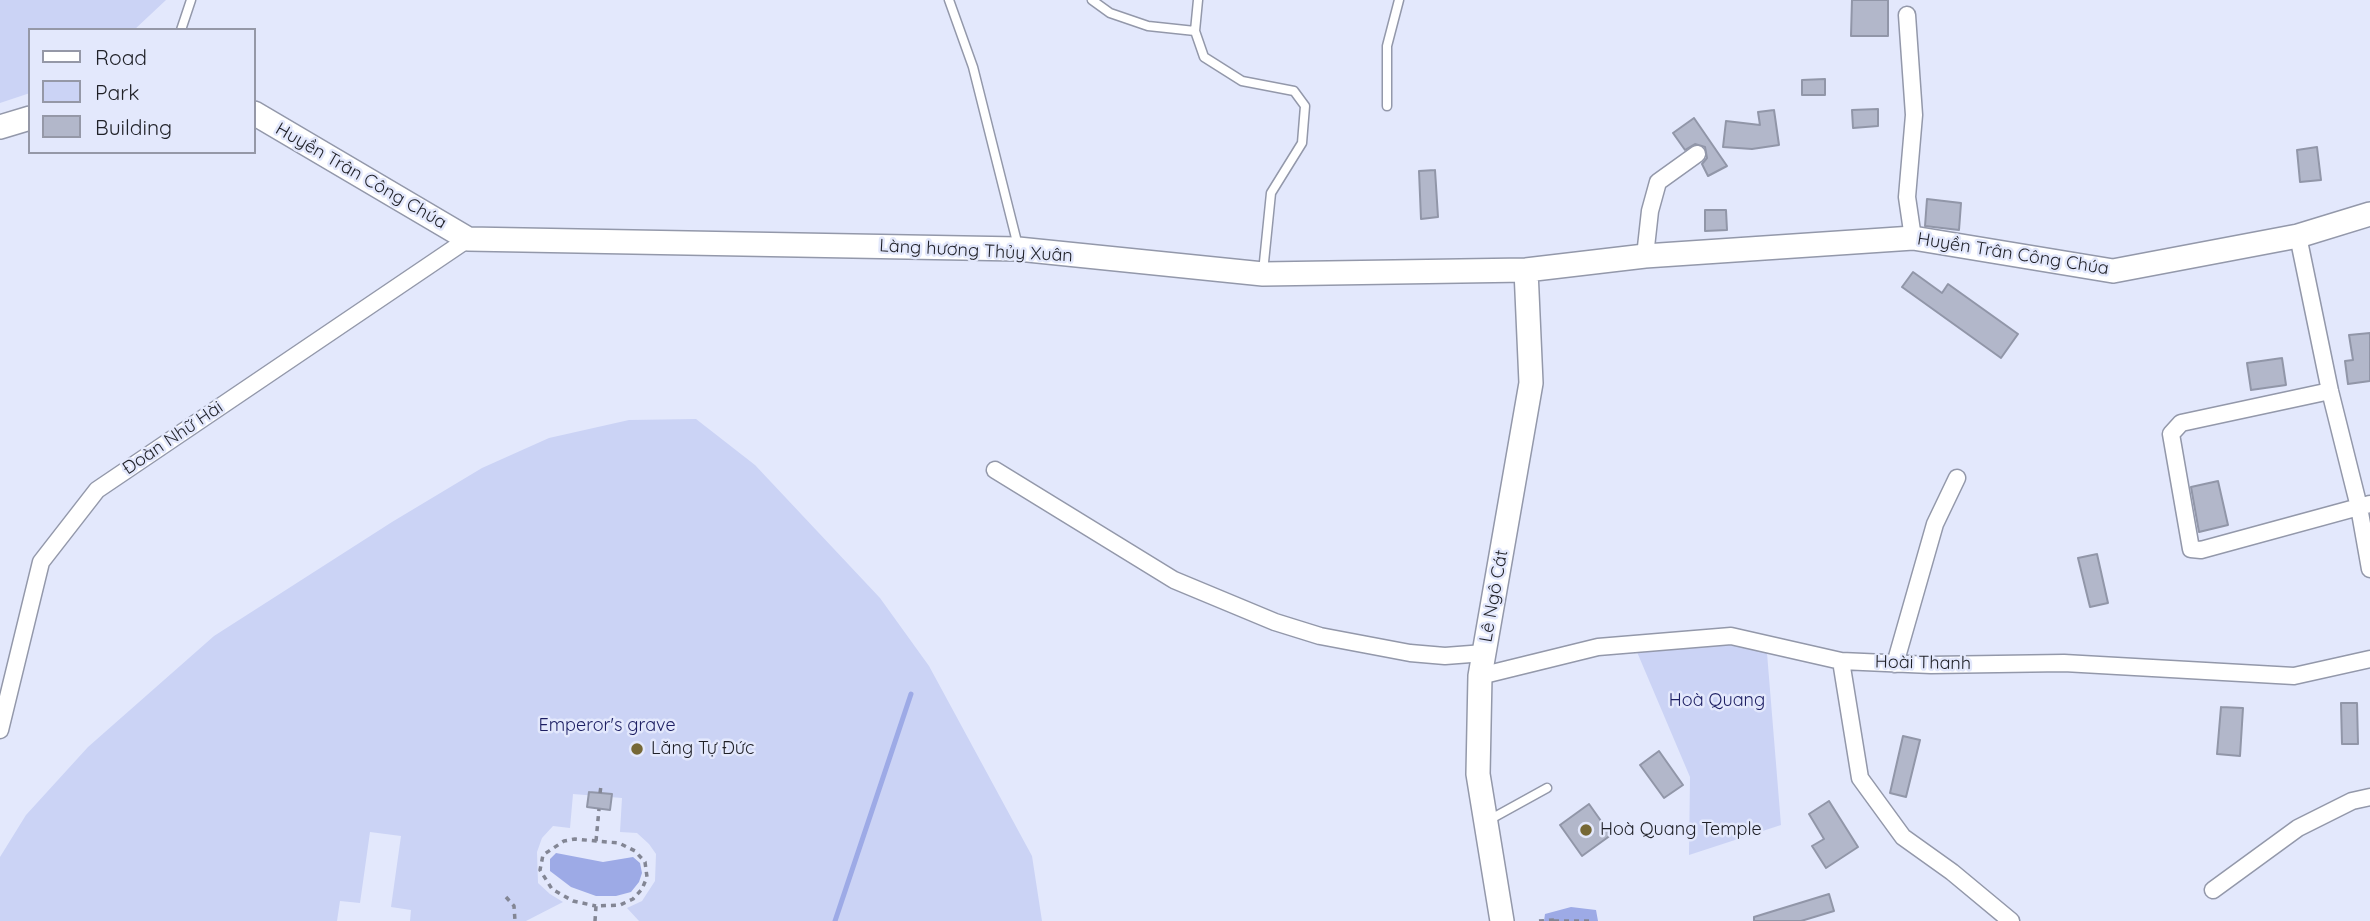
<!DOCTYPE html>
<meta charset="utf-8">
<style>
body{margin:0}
#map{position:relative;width:2370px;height:921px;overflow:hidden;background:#e3e8fc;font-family:Quicksand,sans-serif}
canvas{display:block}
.legend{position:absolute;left:28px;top:28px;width:228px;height:126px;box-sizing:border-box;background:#e3e8fc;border:2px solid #9598a7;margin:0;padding:9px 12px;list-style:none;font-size:21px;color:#1f2027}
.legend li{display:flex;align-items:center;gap:14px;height:35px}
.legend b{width:35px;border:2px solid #9598a7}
</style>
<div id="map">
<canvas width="2370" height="921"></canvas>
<ul class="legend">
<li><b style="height:9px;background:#fff"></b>Road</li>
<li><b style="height:19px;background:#cbd3f5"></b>Park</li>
<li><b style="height:19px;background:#b2b7ca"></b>Building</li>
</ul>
</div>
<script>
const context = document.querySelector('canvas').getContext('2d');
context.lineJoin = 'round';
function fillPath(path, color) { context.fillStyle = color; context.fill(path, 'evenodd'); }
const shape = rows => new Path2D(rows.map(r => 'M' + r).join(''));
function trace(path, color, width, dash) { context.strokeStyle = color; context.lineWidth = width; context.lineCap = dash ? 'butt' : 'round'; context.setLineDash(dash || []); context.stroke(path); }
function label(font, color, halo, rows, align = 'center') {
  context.font = font + ' Quicksand,sans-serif'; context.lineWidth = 5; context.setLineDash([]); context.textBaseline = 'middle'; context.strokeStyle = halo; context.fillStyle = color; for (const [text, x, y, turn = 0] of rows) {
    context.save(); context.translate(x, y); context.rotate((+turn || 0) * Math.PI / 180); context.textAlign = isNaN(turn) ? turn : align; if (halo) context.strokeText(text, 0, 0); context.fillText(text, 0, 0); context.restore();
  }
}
const green = shape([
 [0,0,166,0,134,30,30,30,30,93,0,103],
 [696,419,755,465,880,598,929,666,1032,856,1042,921,639,921,627,908,642,901,655,881,656,854,649,844,637,833,620,832,622,798,573,794,570,828,553,826,542,838,537,852,538,883,550,894,563,902,526,921,410,921,411,910,391,907,401,836,370,832,360,903,340,901,337,921,0,921,0,857,26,815,88,747,214,636,392,522,482,468,549,438,629,420],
 [1716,642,1767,653,1781,825,1689,855,1690,777,1637,652]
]);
const water = shape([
 [556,853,603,862,633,857,640,863,642,873,639,882,631,892,616,896,596,896,571,887,550,871,550,859],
 [1571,907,1596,910,1598,921,1544,921,1545,914]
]);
const stream = shape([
 [835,921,911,694]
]);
const building = shape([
 [1852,0,1888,0,1888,36,1851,36,1852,0],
 [1825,79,1825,95,1802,95,1802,80,1825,79],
 [1878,109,1878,126,1853,128,1852,110,1878,109],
 [1774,110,1779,145,1752,149,1723,147,1726,121,1760,125,1758,112,1774,110],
 [1694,118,1727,166,1708,176,1702,164,1707,158,1705,147,1695,144,1685,150,1673,133,1694,118],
 [2317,147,2321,180,2300,182,2297,150,2317,147],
 [1435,170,1438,217,1421,219,1419,171,1435,170],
 [1927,199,1961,203,1959,230,1925,226,1927,199],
 [1705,210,1726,210,1727,230,1705,231,1705,210],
 [1913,272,1942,293,1948,284,2018,334,2001,358,1902,287,1913,272],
 [2370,333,2370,381,2348,384,2345,361,2353,360,2349,335,2370,333],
 [2282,358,2286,385,2251,390,2247,363,2282,358],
 [2218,481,2228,525,2199,532,2191,487,2218,481],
 [2097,554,2108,603,2090,607,2078,558,2097,554],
 [2341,703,2357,703,2358,744,2342,744,2341,703],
 [2221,707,2243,708,2240,756,2217,754,2221,707],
 [1903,736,1920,740,1906,797,1890,793,1903,736],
 [1659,751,1683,785,1664,798,1640,765,1659,751],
 [589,792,612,794,610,810,587,807,589,792],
 [1829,801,1858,847,1826,868,1812,846,1824,839,1809,814,1829,801],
 [1589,804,1611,835,1582,856,1560,825,1589,804],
 [1829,894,1834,911,1801,921,1754,921,1754,917,1829,894]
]);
const path = shape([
 [600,793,601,786],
 [596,841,599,809],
 [506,897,514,906,515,921],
 [595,921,596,906,620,905,633,899,642,889,647,877,645,862,635,851,619,843,596,841,575,839,564,841,543,855,540,870,552,889,573,901,596,906],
 [1539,921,1554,920],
 [1554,921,1591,921]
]);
const lane = shape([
 [949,0,973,67,1018,246],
 [1092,0,1110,13,1148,26,1195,31],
 [1198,0,1195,31,1204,57,1242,81,1294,91,1305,106,1302,143,1271,193,1263,272],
 [181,30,191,0],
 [1387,106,1387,46,1399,0],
 [1489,820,1547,788]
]);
const street = shape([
 [1907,15,1914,115,1907,197,1913,238],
 [2298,236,2330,391,2359,507,2370,569],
 [1645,256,1650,211,1658,182,1697,154],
 [2330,391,2181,423,2171,434,2191,549,2201,550,2370,504],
 [995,470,1174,580,1275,622,1320,636,1410,653,1445,656,1484,653],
 [1841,661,1860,778,1903,837,1952,872,2011,921],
 [1895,664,1935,524,1957,478],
 [1480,676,1598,647,1731,636,1841,661,1931,665,2064,663,2294,676,2370,659],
 [0,730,41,562,97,490,468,239],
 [2213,890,2298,828,2352,801,2370,797]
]);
const secondary = shape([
 [254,113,468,239,1018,249,1263,274,1526,270,1645,256,1913,238,2113,271,2298,236,2370,214],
 [0,127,30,118],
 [1502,921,1478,774,1480,676,1531,383,1526,270]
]);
const markers = [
 [637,749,7,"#766836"],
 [1586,830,7,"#766836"]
];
const streetNames = [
 ["Huyền Trân Công Chúa",361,176,30],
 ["Làng hương Thủy Xuân",976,251,3],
 ["Huyền Trân Công Chúa",2013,254,9],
 ["Đoàn Nhữ Hài",173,438,-34],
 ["Lê Ngô Cát",1494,596,-80],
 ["Hoài Thanh",1923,663,1]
];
const parkNames = [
 ["Hoà Quang",1717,701],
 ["Emperor's grave",607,726]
];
const poiNames = [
 ["Lăng Tự Đức",651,749],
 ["Hoà Quang Temple",1600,830]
];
fillPath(green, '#cbd3f5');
fillPath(water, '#9daae6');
trace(stream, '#9daae6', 5);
fillPath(building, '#b2b7ca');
trace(building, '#9196a8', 2);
trace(lane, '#9398aa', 11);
trace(street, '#9398aa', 19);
trace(secondary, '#9398aa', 26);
trace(path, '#838694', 3.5, [5, 5]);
trace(lane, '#fff', 8);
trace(street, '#fff', 16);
trace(secondary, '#fff', 23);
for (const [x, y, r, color] of markers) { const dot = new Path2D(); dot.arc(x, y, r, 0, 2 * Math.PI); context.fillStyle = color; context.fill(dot); trace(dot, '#e3e8fc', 2.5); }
label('18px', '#1f2027', '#e3e8fc', streetNames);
label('18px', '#1d1f63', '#e3e8fc', parkNames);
label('18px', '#1f2027', '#e3e8fc', poiNames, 'left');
</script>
